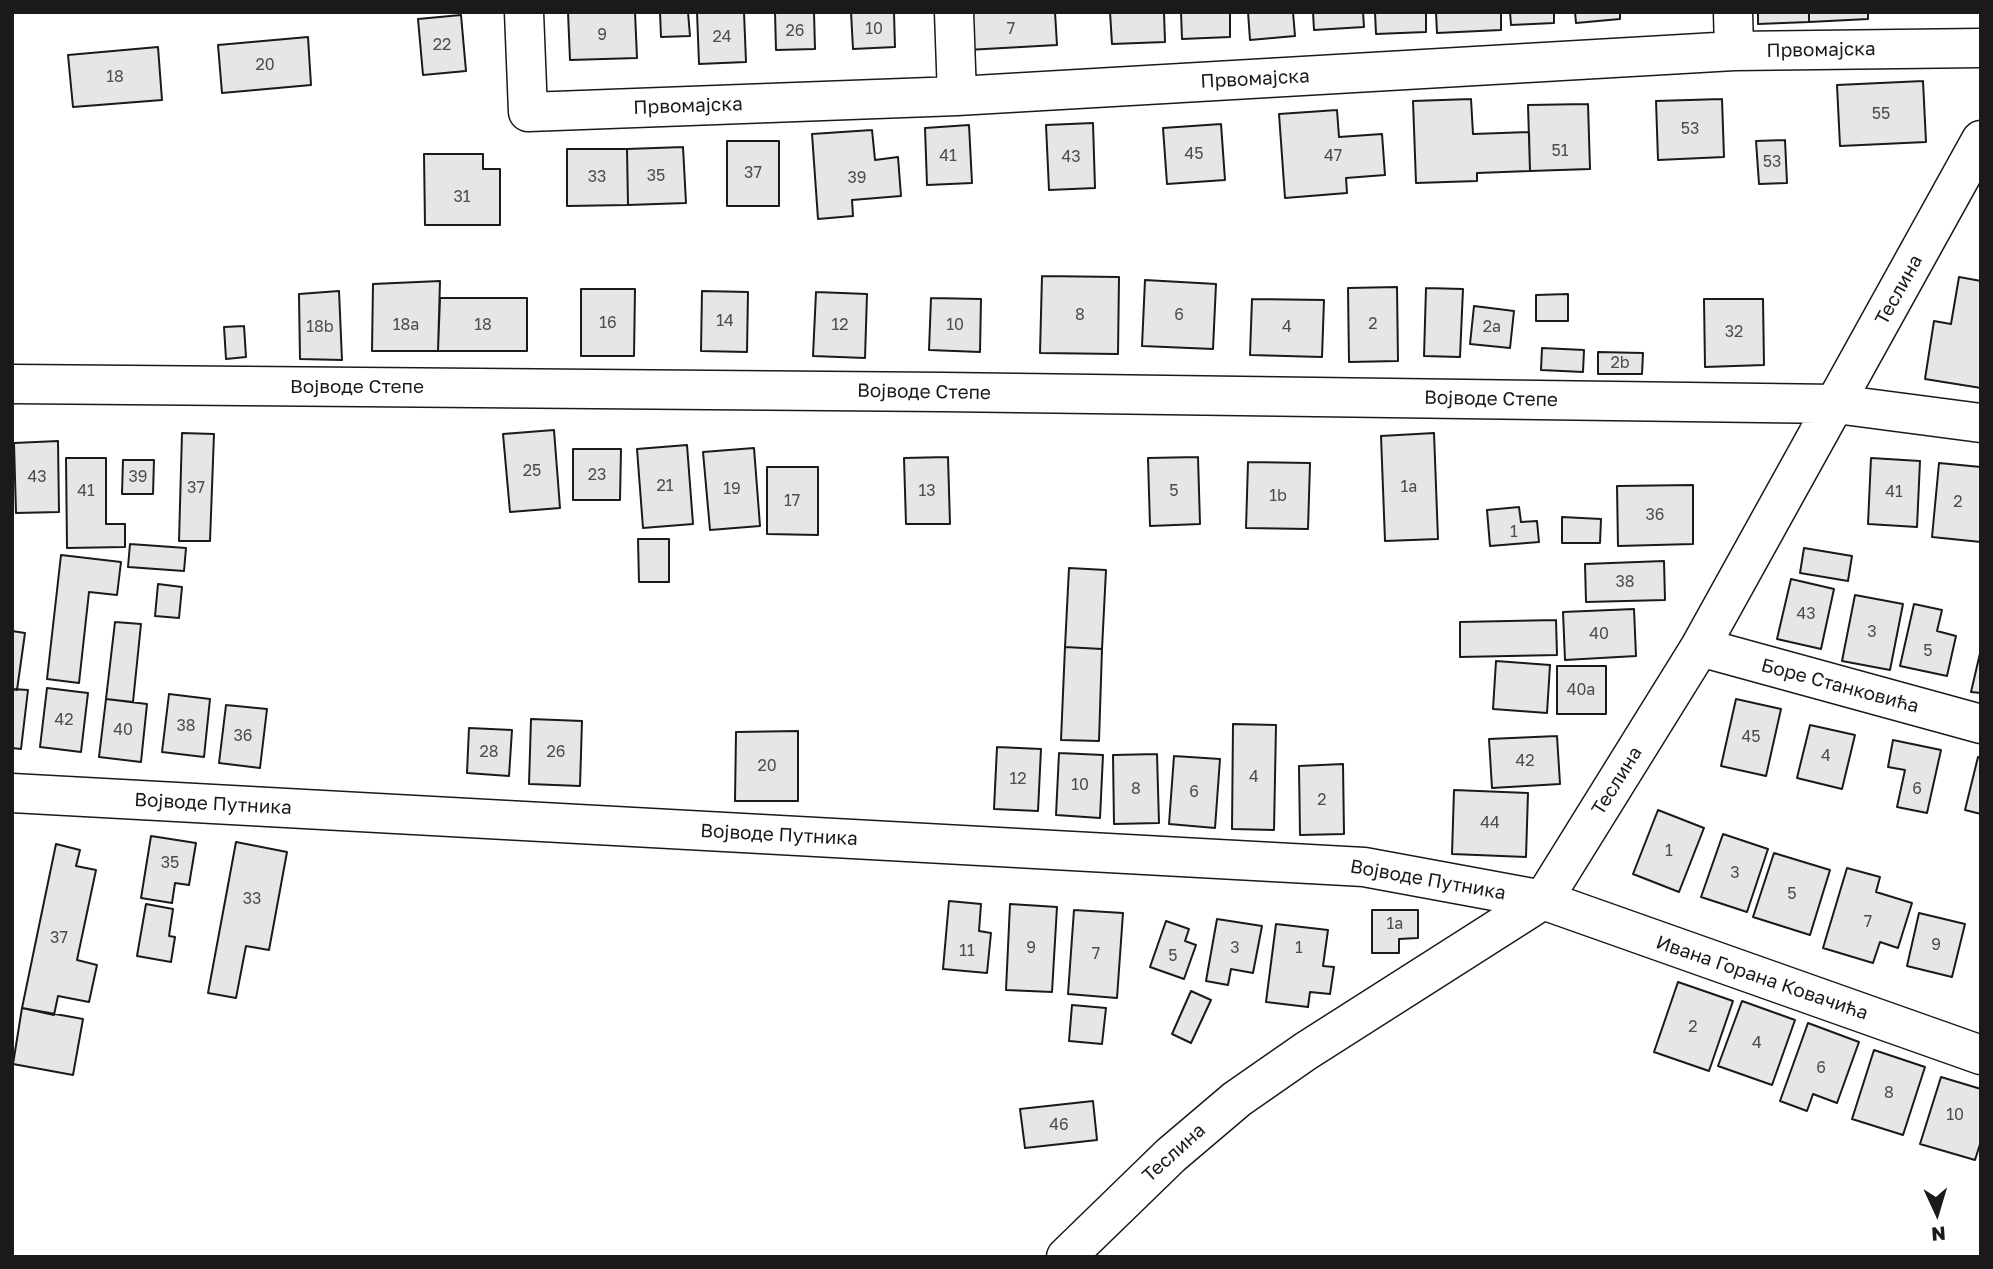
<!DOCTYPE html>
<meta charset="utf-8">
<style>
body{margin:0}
#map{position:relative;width:1993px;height:1269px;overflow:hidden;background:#fff;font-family:"Golos Text",sans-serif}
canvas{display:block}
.frame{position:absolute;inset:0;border:14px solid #1a1a1a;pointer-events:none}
.north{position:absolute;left:1902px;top:1178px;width:70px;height:70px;-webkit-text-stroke:5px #fff;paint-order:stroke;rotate:176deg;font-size:19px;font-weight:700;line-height:28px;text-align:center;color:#1a1a1a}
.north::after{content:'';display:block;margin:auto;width:24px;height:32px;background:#1a1a1a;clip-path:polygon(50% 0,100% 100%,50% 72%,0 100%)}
</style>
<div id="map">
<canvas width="1993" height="1269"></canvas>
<div class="frame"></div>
<div class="north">N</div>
</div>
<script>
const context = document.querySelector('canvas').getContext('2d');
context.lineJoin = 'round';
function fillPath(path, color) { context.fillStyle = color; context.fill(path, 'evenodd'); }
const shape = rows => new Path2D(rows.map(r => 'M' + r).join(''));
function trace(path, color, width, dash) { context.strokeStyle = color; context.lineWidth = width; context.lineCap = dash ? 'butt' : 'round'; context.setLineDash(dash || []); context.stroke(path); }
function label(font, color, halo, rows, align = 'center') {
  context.font = font + ' "Golos Text",sans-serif'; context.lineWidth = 5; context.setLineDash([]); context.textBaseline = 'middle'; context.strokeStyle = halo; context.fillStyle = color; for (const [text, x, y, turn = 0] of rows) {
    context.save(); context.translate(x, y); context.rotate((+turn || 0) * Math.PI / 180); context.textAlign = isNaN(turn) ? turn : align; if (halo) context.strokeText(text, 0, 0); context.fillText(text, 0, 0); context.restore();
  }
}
const building = shape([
 [568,12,635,12,637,58,570,60,568,12],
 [660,12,688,12,690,36,661,37,660,12],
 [697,12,744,12,746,62,699,64,697,12],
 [775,12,814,12,815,49,776,50,775,12],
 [851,12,894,12,895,47,853,49,851,12],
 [965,12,1055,12,1057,45,967,50,965,12],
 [1110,12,1164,12,1165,42,1112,44,1110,12],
 [1181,12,1230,12,1230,37,1182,39,1181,12],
 [1248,12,1293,12,1295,36,1250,40,1248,12],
 [1313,12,1363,12,1364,27,1314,30,1313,12],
 [1375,12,1426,12,1426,32,1376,34,1375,12],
 [1436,12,1501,12,1501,30,1437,33,1436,12],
 [1510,12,1554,12,1554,23,1511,25,1510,12],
 [1575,12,1620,12,1620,19,1576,23,1575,12],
 [1758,12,1809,12,1809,22,1758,24,1758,12],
 [1809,12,1868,12,1868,19,1809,22,1809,12],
 [461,15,466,71,423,75,418,19,461,15],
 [308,37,311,85,222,93,218,45,308,37],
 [158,47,162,100,73,107,68,55,158,47],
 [1923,81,1926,142,1840,146,1837,85,1923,81],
 [1471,99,1473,134,1529,132,1530,171,1477,173,1477,181,1416,183,1413,101,1471,99],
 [1722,99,1724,157,1658,160,1656,101,1722,99],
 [1588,104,1590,169,1530,171,1528,105,1588,104],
 [1337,110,1339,137,1382,134,1385,175,1346,178,1347,193,1285,198,1279,114,1337,110],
 [1093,123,1095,188,1049,190,1046,125,1093,123],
 [1221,124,1225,180,1167,184,1163,128,1221,124],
 [969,125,972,183,927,185,925,128,969,125],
 [872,130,875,160,898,157,901,196,852,200,853,216,818,219,812,134,872,130],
 [1785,140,1787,183,1759,184,1756,141,1785,140],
 [727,141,779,141,779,206,727,206,727,141],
 [683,147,686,203,628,205,627,149,683,147],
 [567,149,627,149,628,205,567,206,567,149],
 [424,154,483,154,483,169,500,169,500,225,425,225,424,154],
 [1042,276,1119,277,1118,354,1040,353,1042,276],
 [1959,277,1981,281,1981,388,1925,379,1934,321,1951,324,1959,277],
 [1145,280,1216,284,1213,349,1142,346,1145,280],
 [440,281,438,351,372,351,373,284,440,281],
 [1397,287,1398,361,1349,362,1348,288,1397,287],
 [1426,288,1463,289,1460,357,1424,356,1426,288],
 [581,289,635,289,634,356,581,356,581,289],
 [339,291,342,360,300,359,299,294,339,291],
 [702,291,748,292,747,352,701,351,702,291],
 [816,292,867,294,865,358,813,356,816,292],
 [1568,294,1568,321,1536,321,1536,295,1568,294],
 [440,298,527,298,527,351,438,351,440,298],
 [931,298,981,299,980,352,929,350,931,298],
 [1252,299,1324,300,1322,357,1250,355,1252,299],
 [1704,299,1763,299,1764,365,1705,367,1704,299],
 [1474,306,1514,311,1510,348,1470,344,1474,306],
 [244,326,246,357,226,359,224,327,244,326],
 [1542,348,1584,350,1583,372,1541,370,1542,348],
 [1598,352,1643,353,1642,374,1598,374,1598,352],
 [554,430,560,508,510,512,503,434,554,430],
 [182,433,214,434,210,541,179,541,182,433],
 [1434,433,1438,539,1385,541,1381,436,1434,433],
 [58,441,59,512,16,513,14,443,58,441],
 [687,445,693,524,643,528,637,449,687,445],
 [754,448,760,526,710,530,703,452,754,448],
 [573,449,621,449,620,500,573,500,573,449],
 [948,457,950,524,906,524,904,458,948,457],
 [1198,457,1200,524,1150,526,1148,458,1198,457],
 [66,458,106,458,106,524,125,524,125,547,67,548,66,458],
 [1871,458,1920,461,1917,527,1868,524,1871,458],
 [123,460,154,460,153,494,122,494,123,460],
 [1248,462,1310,463,1308,529,1246,528,1248,462],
 [1939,463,1981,467,1981,542,1932,537,1939,463],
 [767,467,818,467,818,535,767,534,767,467],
 [1693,485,1693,544,1618,546,1617,486,1693,485],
 [1519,507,1521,522,1537,521,1539,542,1490,546,1487,510,1519,507],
 [1562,517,1601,519,1600,543,1562,543,1562,517],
 [638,539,669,539,669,582,639,582,638,539],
 [130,544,186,548,184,571,128,567,130,544],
 [1804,548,1852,556,1848,581,1800,573,1804,548],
 [61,555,121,562,117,595,89,592,79,683,47,679,61,555],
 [1664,561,1665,600,1586,602,1585,564,1664,561],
 [1069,568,1106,570,1102,649,1065,647,1069,568],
 [1791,579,1834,589,1821,649,1777,639,1791,579],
 [158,584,182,587,179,618,155,616,158,584],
 [1855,595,1903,604,1890,670,1842,661,1855,595],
 [1914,604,1942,610,1937,631,1956,636,1947,676,1900,666,1914,604],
 [1634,609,1636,656,1565,660,1563,612,1634,609],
 [1556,620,1557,655,1460,657,1460,622,1556,620],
 [115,622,141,624,133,702,106,699,115,622],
 [12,631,25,633,17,690,12,689,12,631],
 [1065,647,1102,649,1099,741,1061,740,1065,647],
 [1981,649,1981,693,1971,692,1981,649],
 [1496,661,1550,665,1547,713,1493,709,1496,661],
 [1557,666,1606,666,1606,714,1557,714,1557,666],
 [47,688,88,693,81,752,40,747,47,688],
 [12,689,28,690,21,749,12,748,12,689],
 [169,694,210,699,204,757,162,752,169,694],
 [106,699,147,704,141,762,99,757,106,699],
 [1736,699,1781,709,1766,776,1721,766,1736,699],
 [226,705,267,709,260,768,219,763,226,705],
 [531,719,582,721,580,786,529,784,531,719],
 [1233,724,1276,725,1274,830,1232,829,1233,724],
 [1810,725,1855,735,1842,789,1797,778,1810,725],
 [469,728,512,730,509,776,467,773,469,728],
 [798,731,798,801,735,801,736,732,798,731],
 [1557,736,1560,784,1492,788,1489,739,1557,736],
 [1893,740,1941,750,1927,813,1897,807,1905,770,1888,767,1893,740],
 [997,747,1041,749,1038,811,994,809,997,747],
 [1059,753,1103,755,1100,818,1056,815,1059,753],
 [1157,754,1159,823,1114,824,1113,755,1157,754],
 [1174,756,1220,759,1215,828,1169,824,1174,756],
 [1978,757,1981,758,1981,814,1965,810,1978,757],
 [1343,764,1344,834,1300,835,1299,766,1343,764],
 [1454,790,1528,793,1526,857,1452,854,1454,790],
 [1658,810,1704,828,1679,892,1633,874,1658,810],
 [1723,834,1768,849,1747,912,1701,897,1723,834],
 [151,836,196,843,189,885,175,883,172,903,141,898,151,836],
 [236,842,287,852,269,950,246,946,236,998,208,993,236,842],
 [56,844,80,850,76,866,96,870,77,960,97,965,89,1002,58,996,54,1015,22,1008,56,844],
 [1774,853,1830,870,1810,935,1753,917,1774,853],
 [1847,868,1880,877,1876,892,1912,903,1898,948,1880,942,1873,963,1823,948,1847,868],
 [949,901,981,904,979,931,991,933,987,973,943,969,949,901],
 [146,904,173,909,169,936,175,937,171,962,137,956,146,904],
 [1010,904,1057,907,1052,992,1006,990,1010,904],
 [1074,910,1123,913,1117,998,1068,994,1074,910],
 [1372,910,1418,910,1418,938,1399,939,1399,953,1372,953,1372,910],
 [1919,913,1965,924,1952,977,1907,966,1919,913],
 [1217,919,1262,926,1253,973,1231,969,1228,985,1206,981,1217,919],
 [1166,921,1189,929,1185,941,1196,945,1184,979,1150,967,1166,921],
 [1276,924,1328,930,1323,966,1334,967,1330,994,1310,992,1308,1007,1266,1002,1276,924],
 [1678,982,1733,1001,1709,1071,1654,1052,1678,982],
 [1191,991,1211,1000,1191,1043,1172,1034,1191,991],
 [1742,1001,1795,1020,1772,1085,1718,1066,1742,1001],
 [1072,1005,1106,1008,1102,1044,1069,1041,1072,1005],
 [22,1008,83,1019,73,1075,13,1064,22,1008],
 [1808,1023,1859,1042,1837,1103,1813,1094,1807,1111,1780,1101,1808,1023],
 [1874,1050,1925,1067,1903,1135,1852,1119,1874,1050],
 [1941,1077,1981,1089,1981,1141,1975,1160,1920,1144,1941,1077],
 [1093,1101,1097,1140,1025,1148,1020,1109,1093,1101]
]);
const minor = shape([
 [524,12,528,112,957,96,1734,51,1981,48],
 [954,12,957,96],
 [1733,12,1734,51],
 [12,384,943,392,1836,404,1981,423],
 [1700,647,1981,724],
 [12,793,1364,867,1543,900,1981,1055],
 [1066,1257,1171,1155,1237,1099,1306,1051,1543,900,1700,647,1981,140]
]);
const numberNames = [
 ["10",874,29],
 ["7",1011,29],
 ["26",795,31],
 ["9",602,35],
 ["24",722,37],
 ["22",442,45],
 ["20",265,65],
 ["18",115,77],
 ["55",1881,114],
 ["53",1690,129],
 ["51",1560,151],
 ["45",1194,154],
 ["41",948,156],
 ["47",1333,156],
 ["43",1071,157],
 ["53",1772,162],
 ["37",753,173],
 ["35",656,176],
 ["33",597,177],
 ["39",857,178],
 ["31",462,197],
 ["8",1080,315],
 ["6",1179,315],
 ["14",725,321],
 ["16",608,323],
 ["2",1373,324],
 ["18a",406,325],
 ["18",483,325],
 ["12",840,325],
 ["10",955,325],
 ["18b",320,327],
 ["4",1287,327],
 ["2a",1492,327],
 ["32",1734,332],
 ["2b",1620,363],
 ["25",532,471],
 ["23",597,475],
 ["43",37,477],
 ["39",138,477],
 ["21",665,486],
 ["1a",1409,487],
 ["37",196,488],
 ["19",732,489],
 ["41",86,491],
 ["13",927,491],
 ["5",1174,491],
 ["41",1894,492],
 ["1b",1278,496],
 ["17",792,501],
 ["2",1958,502],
 ["36",1655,515],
 ["1",1514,532],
 ["38",1625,582],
 ["43",1806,614],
 ["3",1872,632],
 ["40",1599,634],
 ["5",1928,651],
 ["40a",1581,690],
 ["42",64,720],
 ["38",186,726],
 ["40",123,730],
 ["36",243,736],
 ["45",1751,737],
 ["28",489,752],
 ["26",556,752],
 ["4",1826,756],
 ["42",1525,761],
 ["20",767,766],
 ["4",1254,777],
 ["12",1018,779],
 ["10",1080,785],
 ["8",1136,789],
 ["6",1917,789],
 ["6",1194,792],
 ["2",1322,800],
 ["44",1490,823],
 ["1",1669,851],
 ["35",170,863],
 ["3",1735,873],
 ["5",1792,894],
 ["33",252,899],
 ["7",1868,922],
 ["1a",1395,924],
 ["37",59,938],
 ["9",1936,945],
 ["9",1031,948],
 ["3",1235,948],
 ["1",1299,948],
 ["11",967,951],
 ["7",1096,954],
 ["5",1173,956],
 ["2",1693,1027],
 ["4",1757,1043],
 ["6",1821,1068],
 ["8",1889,1093],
 ["10",1955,1115],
 ["46",1059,1125]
];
const streetNames = [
 ["Првомајска",1821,50,-1],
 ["Првомајска",1255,79,-3],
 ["Првомајска",688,106,-2],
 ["Теслина",1899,290,-61],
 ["Војводе Степе",357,387],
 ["Војводе Степе",924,392,1],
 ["Војводе Степе",1491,399,1],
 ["Боре Станковића",1840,686,15],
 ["Теслина",1617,781,-58],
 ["Војводе Путника",213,804,3],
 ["Војводе Путника",779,835,3],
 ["Војводе Путника",1428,880,10],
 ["Ивана Горана Ковачића",1762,978,19],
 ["Теслина",1174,1153,-42]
];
fillPath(building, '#e6e6e6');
trace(building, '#1a1a1a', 2);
trace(minor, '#1a1a1a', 41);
trace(minor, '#fff', 38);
label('16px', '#4d4d4d', null, numberNames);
label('19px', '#1a1a1a', '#fff', streetNames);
</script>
